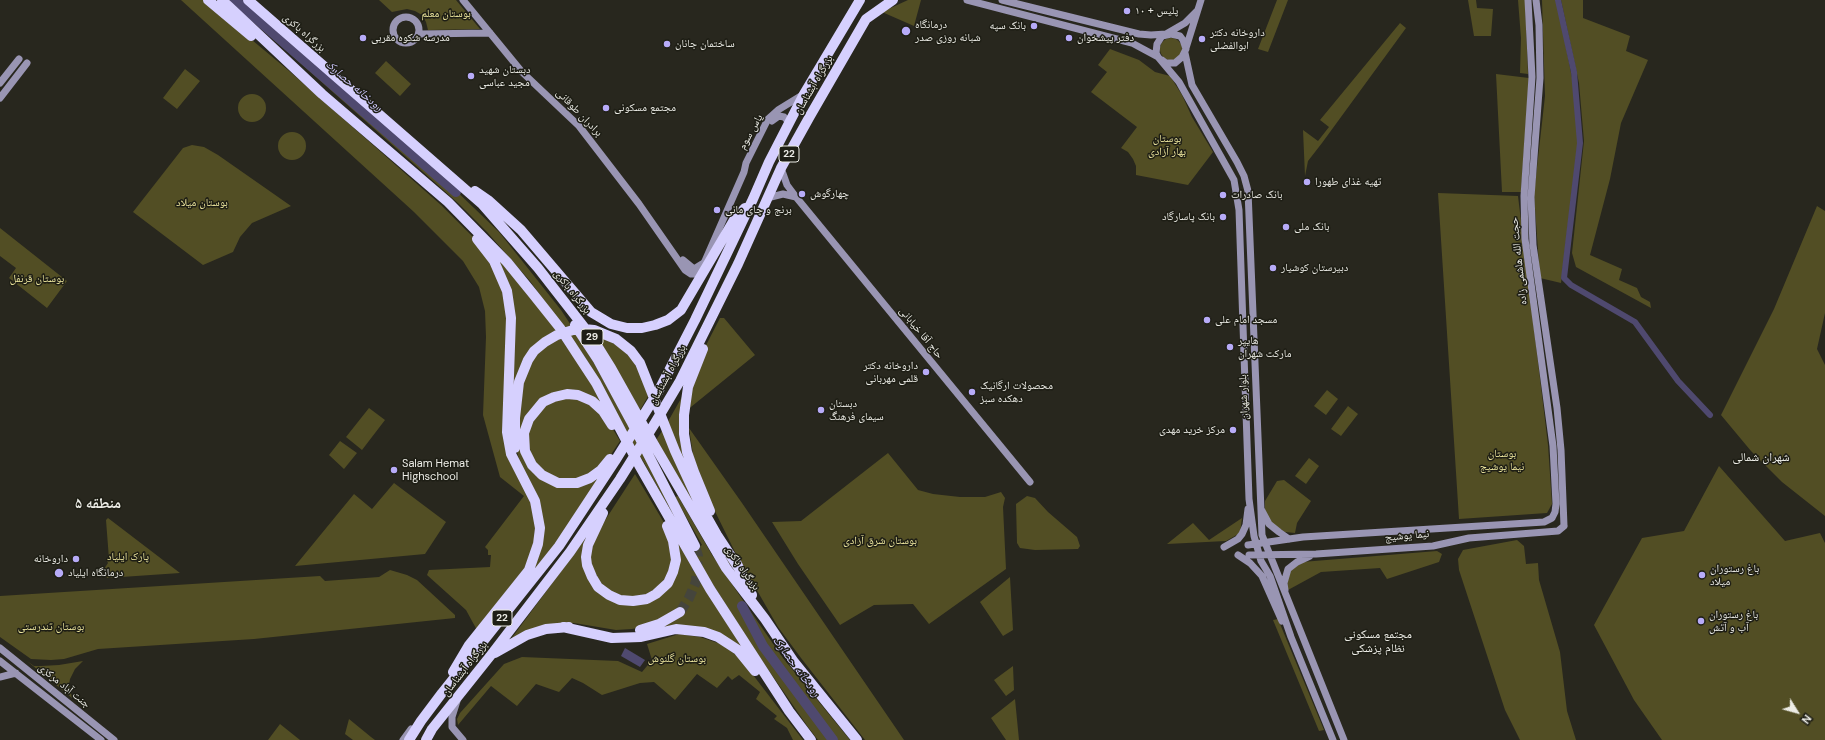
<!DOCTYPE html>
<meta charset="utf-8">
<style>
body{margin:0}
#map{position:relative;width:1825px;height:740px;overflow:hidden;background:#28271e;font-family:"DM Sans",sans-serif}
canvas{display:block}
.north{position:absolute;left:1777px;top:692px;width:40px;height:40px;-webkit-text-stroke:3px #1e1e15;paint-order:stroke;rotate:127deg;font-size:11px;font-weight:700;line-height:16px;text-align:center;color:#ecece6}
.north::after{content:'';display:block;margin:auto;width:14px;height:18px;background:#ecece6;clip-path:polygon(50% 0,100% 100%,50% 72%,0 100%)}
</style>
<div id="map">
<canvas width="1825" height="740"></canvas>
<div class="north">N</div>
</div>
<script>
const context = document.querySelector('canvas').getContext('2d');
context.lineJoin = 'round';
function fillPath(path, color) { context.fillStyle = color; context.fill(path, 'evenodd'); }
const shape = rows => new Path2D(rows.map(r => 'M' + r).join(''));
function trace(path, color, width, dash) { context.strokeStyle = color; context.lineWidth = width; context.lineCap = dash ? 'butt' : 'round'; context.setLineDash(dash || []); context.stroke(path); }
function label(font, color, halo, rows, align = 'center') {
  context.font = font + ' "DM Sans","Noto Naskh Arabic",sans-serif'; context.lineWidth = 3; context.setLineDash([]); context.textBaseline = 'middle'; context.strokeStyle = halo; context.fillStyle = color; for (const [text, x, y, turn = 0] of rows) {
    context.save(); context.translate(x, y); context.rotate((+turn || 0) * Math.PI / 180); context.textAlign = isNaN(turn) ? turn : align; if (halo) context.strokeText(text, 0, 0); context.fillText(text, 0, 0); context.restore();
  }
}
const green = shape([
 [181,0,204,0,288,70,441,205,480,244,495,268,508,310,505,437,536,514,533,557,478,632,466,610,427,575,429,570,490,567,491,555,488,555,488,550,485,547,524,496,500,477,483,415,486,337,485,311,479,287,463,261,414,212],
 [379,0,456,0,480,29,428,30,426,22,422,15,415,11,407,9,392,12],
 [908,0,921,0,914,26,882,12],
 [1277,0,1288,0,1268,52,1258,49],
 [1468,0,1476,0,1477,8,1493,9,1491,36,1474,36],
 [1518,0,1525,0,1528,74,1520,73,1521,38],
 [1542,0,1557,0,1573,83,1578,141,1561,283,1540,278,1534,194,1545,96],
 [1561,0,1583,0,1583,18,1630,36,1626,51,1648,60,1621,123,1610,179,1590,255,1622,269,1619,280,1637,288,1641,297,1650,302,1651,308,1576,267,1572,253,1584,141,1579,83],
 [1400,23,1406,28,1322,143,1308,161,1305,176,1303,130,1318,141,1329,127,1320,120],
 [268,24,447,182,499,232,519,257,561,310,582,342,626,420,694,549,702,545,675,497,678,496,712,555,751,612,783,658,850,740,818,740,808,727,754,649,705,572,585,357,530,281,487,232,459,204,263,30],
 '1160 49a11 11 0 1 1 22 0a11 11 0 1 1-22 0Z',
 [1110,49,1139,60,1155,72,1170,76,1182,95,1192,117,1213,152,1188,185,1136,175,1136,166,1133,159,1128,152,1121,148,1137,127,1091,92,1107,72,1098,65],
 [386,61,411,84,400,96,375,73],
 [185,69,200,81,177,109,163,98],
 [1496,74,1529,78,1521,192,1502,192],
 '238 108a14 14 0 1 1 28 0a14 14 0 1 1-28 0Z',
 '278 146a14 14 0 1 1 28 0a14 14 0 1 1-28 0Z',
 [192,145,204,147,218,155,291,206,252,223,240,237,233,252,203,265,133,212,183,148],
 [1438,193,1518,196,1548,445,1552,504,1547,513,1459,519],
 [1817,206,1825,211,1825,313,1817,349,1825,365,1825,516,1782,482,1751,451,1721,415,1774,309],
 [0,228,67,281,47,308,9,278,16,268,0,256],
 [491,253,503,264,558,332,534,348,513,411,513,319],
 [720,318,724,318,755,355,686,411,700,357],
 [593,333,628,351,650,393,640,410],
 [559,336,585,373,608,413,583,394,537,404,523,452,558,485,604,469,570,524,526,583,541,538,517,452,519,393,530,359],
 [1327,390,1338,399,1326,415,1314,406],
 [683,395,692,475,666,425],
 [583,398,608,421,620,441,606,462,581,480,555,479,534,464,526,434,536,413,555,399],
 [1348,406,1358,414,1341,436,1331,429],
 [369,408,385,420,362,450,346,437],
 [664,428,743,581,730,565,656,440],
 [689,428,742,503,904,740,865,740,801,658,778,627,735,552,703,487,694,461],
 [340,441,357,453,344,469,329,455],
 [888,453,918,490,933,494,960,497,985,497,1001,492,1005,498,1003,507,1006,569,929,624,913,604,874,605,840,625,798,564,772,522,801,521],
 [1309,458,1319,466,1306,484,1295,476],
 [1719,466,1785,541,1820,533,1825,543,1825,740,1662,740,1634,700,1594,625,1642,538,1684,531],
 [635,474,666,526,673,567,656,591,630,599,603,588,589,561,592,546,602,525],
 [1284,480,1311,501,1297,523,1295,533,1285,532,1273,525,1265,512,1265,501,1277,481],
 [394,483,446,522,425,554,295,566,354,494,372,509],
 [1027,496,1035,498,1048,512,1077,537,1080,546,1078,549,1035,550,1020,548,1017,543,1016,504],
 [661,512,764,681,749,659,710,631,639,635,615,634,638,633,683,614,678,608,670,614,642,627,632,629,616,630,574,623,556,624,511,639,593,528,584,559,613,600,663,591,677,546],
 [108,518,180,573,107,578,104,569,108,563,107,561,109,559,106,520],
 [1242,518,1240,533,1226,541,1167,544,1193,523,1209,540],
 [1517,540,1524,546,1526,564,1538,563,1539,580,1560,652,1567,711,1576,740,1520,740,1505,710,1459,570,1458,559,1463,550],
 [1437,551,1442,554,1439,562,1387,579,1380,568,1321,572,1288,590,1287,578,1289,572,1302,562],
 [390,570,407,575,417,580,455,615,455,618,254,639,98,649,64,659,51,660,31,659,0,637,0,596,320,576,325,581,379,577],
 [1010,577,1013,630,1003,636,980,602],
 [1278,619,1324,730,1319,731,1273,620],
 [679,634,700,637,721,644,740,658,803,740,793,740,787,728,774,719,777,716,756,699,760,692,739,675,732,680,728,676,717,688,697,674,675,700,654,682,640,683,602,695,583,683,572,678,559,692,536,684,517,706,491,686,458,725,457,719,460,713,504,664,522,657,618,661,642,672,652,660,647,644],
 [27,661,34,666,41,666,59,665,83,661,75,669,70,679,69,684,72,698],
 [1013,666,1014,690,1006,696,994,680],
 [1015,699,1019,740,1006,740,991,718],
 [349,719,371,737,375,740,353,740,345,734],
 [280,724,300,740,268,740]
]);
const water = shape([
 [625,648,645,660,640,667,621,656]
]);
const canal = shape([
 [1558,0,1574,72,1580,143,1564,278,1571,285,1635,322,1678,381,1710,415]
]);
const river = shape([
 [235,0,456,192],
 [742,606,763,646,833,740]
]);
const highwayTunnel = shape([
 [680,612,689,598,696,582,698,556,695,546]
]);
const secondary = shape([
 [463,0,522,72,579,126,639,204,685,270,691,274,696,274,705,261,744,172,746,163,768,119,778,110,804,94],
 [967,0,1132,43,1158,57],
 [1002,0,1139,34,1151,35,1166,34,1185,23,1197,11],
 [1528,0,1532,77,1524,196,1525,239,1553,446,1556,504,1555,512,1552,518],
 [1536,0,1539,25,1540,78,1531,197,1533,245,1557,408,1561,450,1564,526],
 '393 30a13 13 0 1 1 26 0a13 13 0 1 1-26 0Z',
 [419,34,490,33],
 [1186,48,1201,0],
 [1185,53,1192,85,1237,162,1244,176,1248,191,1262,535,1344,740],
 [1162,60,1166,63,1175,63,1182,57,1186,49,1183,40,1180,36,1171,34,1162,36,1157,44,1156,53,1158,57,1179,82,1234,180,1239,210,1249,499,1254,536,1261,561,1270,576,1291,637,1333,740],
 [0,83,19,59],
 [0,98,27,63],
 [772,121,779,116,784,117,788,121,788,126],
 [781,168,787,185,796,197,1030,482],
 [767,198,783,194,796,197],
 [683,260,694,269,702,264],
 [1261,509,1269,524,1279,532,1289,539],
 [1248,545,1303,537,1544,522,1552,518],
 [1224,547,1238,539,1242,534,1246,525,1248,509],
 [1238,555,1250,563,1262,576,1282,621],
 [1249,555,1316,554,1433,546,1469,538,1558,531,1564,526],
 [1285,590,1284,583,1288,569,1297,562,1310,556],
 [0,648,114,740],
 [0,661,101,740],
 [0,677,16,673],
 [457,701,452,717,452,727,463,740],
 [403,740,411,729]
]);
const highway = shape([
 [208,0,251,36],
 [222,0,322,94,448,202,507,262,533,294,560,328,596,383,639,465,710,589,789,711,811,740],
 [248,0,482,204,538,268,591,336,611,368,653,443,726,568,765,619,794,662,857,740],
 [475,191,488,200,521,230,591,312,611,324,627,328,642,328,655,325,668,320,681,310,734,220,745,208],
 [575,325,598,360,631,421,695,546],
 [703,349,688,387,684,415,684,434,687,452,694,472,710,511],
 [515,448,515,418,519,382,528,360,534,351,545,342,557,335,573,330,584,329,594,330,616,339,631,351,640,363,675,451,700,505,717,535,740,570],
 [610,459,601,470,590,478,577,483,558,483,542,475,532,465,525,451,524,433,529,419,543,402,554,397,567,394,578,395,592,401,603,411,612,425],
 [603,513,588,545,586,557,587,565,592,577,598,587,609,595,620,600,633,601,647,599,656,594,668,583,673,572,676,560,673,541,667,526],
 [737,564,752,595],
 [563,627,612,638,641,637,676,629,704,632,718,637,738,650,755,671],
 [640,630,659,624,680,612],
 [495,653,527,635,546,629,569,627],
 [453,672,469,645,529,570,538,544,540,528,535,501,511,454,507,432,511,318,507,291,494,261,477,239],
 [409,740,421,721,442,693,559,546,615,461,658,392,695,320,753,199,769,162,804,94,860,0],
 [426,740,432,729,491,655,570,552,620,479,655,423,680,381,738,264,781,168,810,116,866,19,893,0]
]);
const markers = [
 [1127,11,4,"#b7abf8"],
 [1034,26,4,"#b7abf8"],
 [906,31,5,"#b7abf8"],
 [363,38,4,"#b7abf8"],
 [1069,38,4,"#b7abf8"],
 [1202,39,4,"#b7abf8"],
 [667,44,4,"#b7abf8"],
 [471,76,4,"#b7abf8"],
 [606,108,4,"#b7abf8"],
 [1307,182,4,"#b7abf8"],
 [802,194,4,"#b7abf8"],
 [1223,195,4,"#b7abf8"],
 [717,210,4,"#b7abf8"],
 [1223,217,4,"#b7abf8"],
 [1286,227,4,"#b7abf8"],
 [1273,268,4,"#b7abf8"],
 [1207,320,4,"#b7abf8"],
 [1230,347,4,"#b7abf8"],
 [926,372,4,"#b7abf8"],
 [972,392,4,"#b7abf8"],
 [821,410,4,"#b7abf8"],
 [1233,430,4,"#b7abf8"],
 [394,470,4,"#b7abf8"],
 [76,559,4,"#b7abf8"],
 [59,573,5,"#b7abf8"],
 [1702,575,4,"#b7abf8"],
 [1701,621,4,"#b7abf8"]
];
const shields = [
 [789,154,20],
 [592,337,22],
 [502,618,20]
];
const shieldNames = [
 ["22",789,154],
 ["29",592,337],
 ["22",502,618]
];
const poiNames = [
 ["پلیس + ۱۰",1135,11],
 ["درمانگاه",915,25],
 ["شبانه روزی صدر",915,38],
 ["بانک سپه",1026,26,"right"],
 ["داروخانه دکتر",1210,33],
 ["ابوالفضلی",1210,46],
 ["مدرسه شکوه مقربی",371,38],
 ["دفتر پیشخوان",1077,38],
 ["ساختمان جانان",675,44],
 ["دبستان شهید",479,70],
 ["مجید عباسی",479,83],
 ["مجتمع مسکونی",614,108],
 ["تهیه غذای طهورا",1315,182],
 ["چهارگوش",810,194],
 ["بانک صادرات",1231,195],
 ["برنج و چای مانی",725,210],
 ["بانک پاسارگاد",1215,217,"right"],
 ["بانک ملی",1294,227],
 ["دبیرستان کوشیار",1281,268],
 ["مسجد امام علی",1215,320],
 ["هایپر",1238,341],
 ["مارکت شهران",1238,354],
 ["داروخانه دکتر",918,366,"right"],
 ["قلمی مهربانی",918,379,"right"],
 ["محصولات ارگانیک",980,386],
 ["دهکده سبز",980,399],
 ["دبستان",829,404],
 ["سیمای فرهنگ",829,417],
 ["مرکز خرید مهدی",1225,430,"right"],
 ["Salam Hemat",402,464],
 ["Highschool",402,477],
 ["داروخانه",68,559,"right"],
 ["باغ رستوران",1710,569],
 ["میلاد",1710,582],
 ["درمانگاه ایلیاد",68,573],
 ["باغ رستوران",1709,615],
 ["آب و آتش",1709,628]
];
const parkNames = [
 ["بوستان معلم",446,14],
 ["بوستان",1167,139],
 ["بهار آزادی",1167,152],
 ["بوستان میلاد",202,203],
 ["بوستان قرنفل",37,279],
 ["بوستان",1502,454],
 ["نیما یوشیج",1502,467],
 ["بوستان شرق آزادی",880,541],
 ["پارک ایلیاد",128,557],
 ["بوستان تندرستی",51,627],
 ["بوستان گلنوش",677,659]
];
const streetNames = [
 ["بزرگراه باکری",304,33,41],
 ["بزرگراه آبشناسان",814,85,-60],
 ["برادران طوقانی",579,113,46],
 ["یاس سوم",751,132,-61],
 ["حجت الله هاشمی زاده",1519,261,-96],
 ["بزرگراه باکری",572,292,52],
 ["حاج آقا خیابانی",921,333,51],
 ["بزرگراه آبشناسان",668,375,-62],
 ["بلوار شهران",1244,397,-92],
 ["نیما یوشیج",1407,536,-5],
 ["بزرگراه باکری",742,568,55],
 ["بزرگراه آبشناسان",465,669,-52],
 ["جنت آباد مرکزی",64,686,39]
];
const waterNames = [
 ["رودخانه حصارک",354,86,41],
 ["رودخانه حصارک",796,667,54]
];
const neighbourhoodNames = [
 ["شهران شمالی",1761,458],
 ["مجتمع مسکونی",1378,635],
 ["نظام پزشکی",1378,649]
];
const districtNames = [
 ["منطقه ۵",98,504]
];
fillPath(green, '#524e24');
fillPath(water, '#4f496f');
trace(canal, '#4f496f', 6);
trace(river, '#4f496f', 10);
trace(highwayTunnel, '#45453c', 10, [10, 5]);
trace(secondary, '#9995b3', 7);
trace(highway, '#d6d0fe', 10);
for (const [x, y, r, color] of markers) { const dot = new Path2D(); dot.arc(x, y, r, 0, 2 * Math.PI); context.fillStyle = color; context.fill(dot); trace(dot, '#1e1e15', 1.5); }
for (const [x, y, w] of shields) { const box = new Path2D(); box.roundRect(x - w / 2, y - 8, w, 16, 3); context.fillStyle = '#1e1e15'; context.fill(box); trace(box, '#ecece6', 1); }
label('bold 10px', '#ecece6', null, shieldNames);
label('11px', '#ecece6', '#1e1e15', poiNames, 'left');
label('11px', '#ede69d', '#1e1e15', parkNames);
label('11px', '#ecece6', '#1e1e15', streetNames);
label('italic 12px', '#cfc9ff', '#1e1e15', waterNames);
label('12px', '#ecece6', '#1e1e15', neighbourhoodNames);
label('bold 15px', '#ecece6', '#1e1e15', districtNames);
</script>
